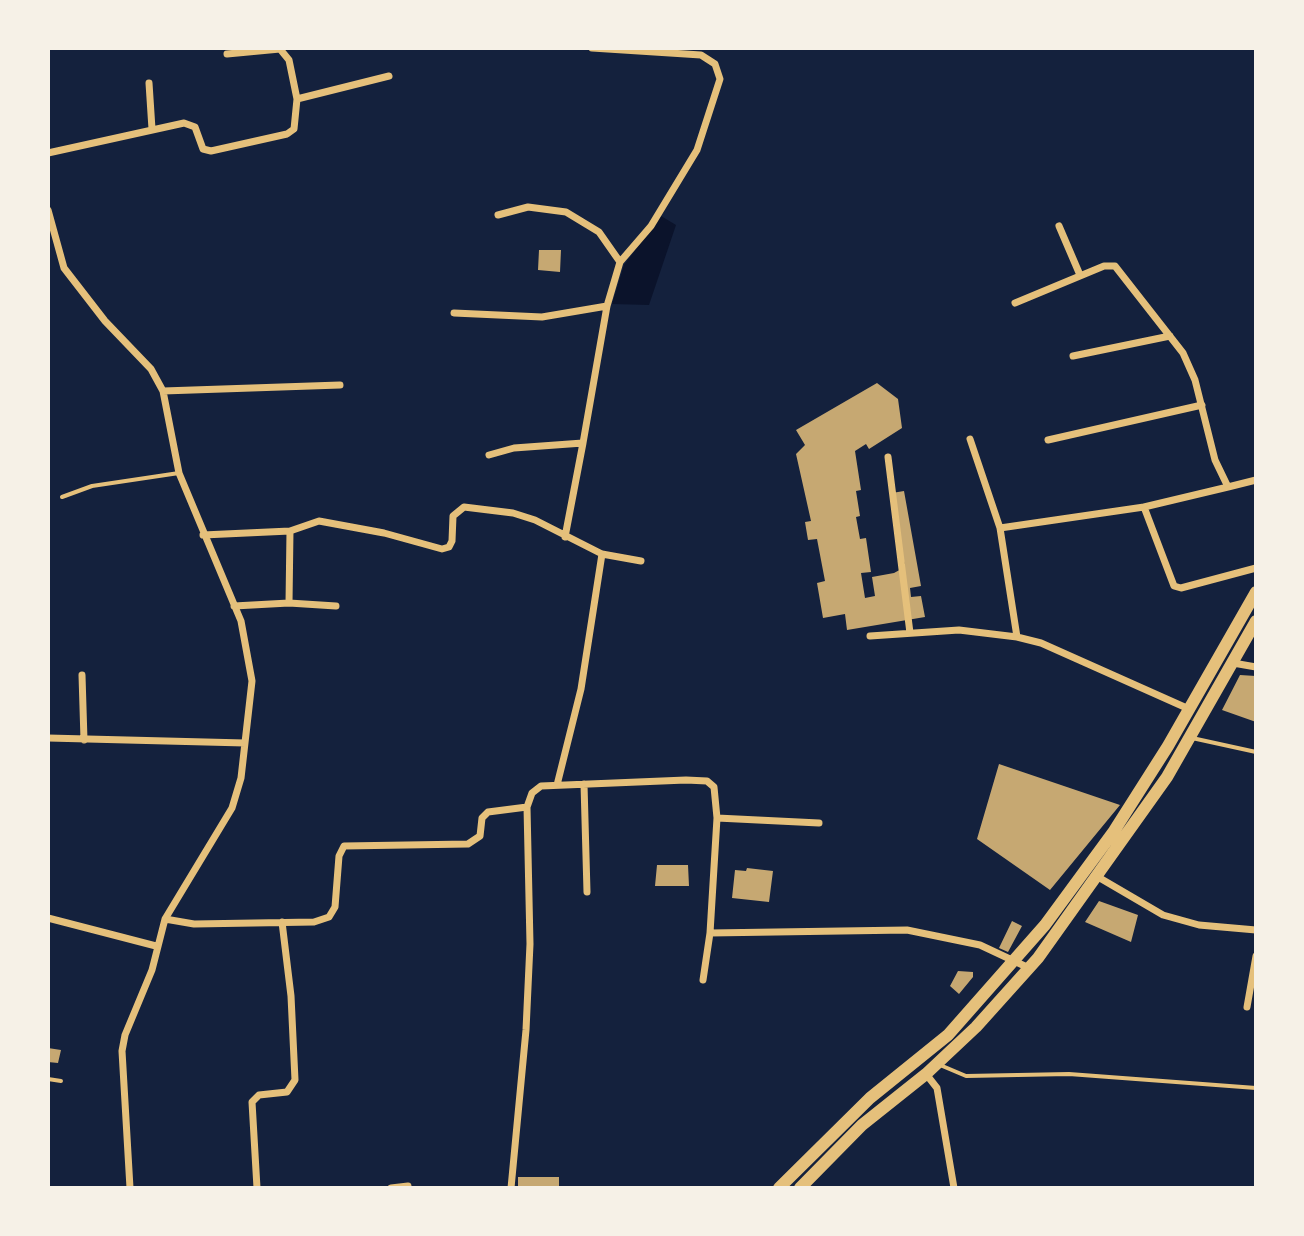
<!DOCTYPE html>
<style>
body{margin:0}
#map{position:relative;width:1304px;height:1236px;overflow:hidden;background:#14213d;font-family:"DejaVu Sans",sans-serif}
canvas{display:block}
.frame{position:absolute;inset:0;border:50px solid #f6f1e7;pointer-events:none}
</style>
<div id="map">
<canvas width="1304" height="1236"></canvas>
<div class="frame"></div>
</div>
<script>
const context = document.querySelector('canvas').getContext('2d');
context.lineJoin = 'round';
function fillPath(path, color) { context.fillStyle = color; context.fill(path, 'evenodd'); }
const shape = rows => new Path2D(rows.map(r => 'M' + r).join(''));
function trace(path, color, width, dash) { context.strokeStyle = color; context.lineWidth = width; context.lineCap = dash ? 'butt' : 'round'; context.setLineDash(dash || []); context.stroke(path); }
const water = shape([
 [661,216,676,225,649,305,612,304,624,265]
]);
const building = shape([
 [539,250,561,250,560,272,538,270],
 [877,383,898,399,902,428,869,449,866,444,855,451,861,490,856,491,860,516,856,517,860,539,866,538,871,572,861,573,865,598,875,596,872,577,894,573,905,567,892,493,904,491,921,586,910,588,911,597,921,596,925,617,847,630,845,614,823,618,817,583,825,581,817,539,808,540,805,522,811,521,796,454,805,445,796,430],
 [1240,675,1256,676,1256,722,1222,710],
 [999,764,1120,805,1050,890,977,839],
 [657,865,688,865,689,886,655,886],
 [747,868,773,871,769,902,732,898,735,870,746,871],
 [1099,901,1138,915,1131,942,1085,922],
 [1012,921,1022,926,1008,952,999,948],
 [958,971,973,972,973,977,959,994,950,986],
 [48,1048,61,1050,58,1063,48,1062],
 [518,1177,559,1177,559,1188,518,1188]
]);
const service = shape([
 [62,497,92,486,179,473],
 [1192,738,1256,752],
 [940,1065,966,1076,1069,1074,1256,1088],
 [48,1079,61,1081]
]);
const minor = shape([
 [227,54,280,49,289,60,297,99,389,76],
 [149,83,152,129],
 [48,153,184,123,195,127,203,149,211,151,287,134,294,129,297,99],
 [48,210,64,268,105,321,151,369,163,391,179,473,241,621,252,681,241,778,232,808,165,919,152,970,125,1035,122,1051,130,1188],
 [498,215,528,207,566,212,599,232,620,262],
 [1059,226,1080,275],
 [1015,303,1104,266,1115,266,1183,353,1195,380,1215,460,1228,487,1256,480],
 [454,313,542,317,607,306],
 [1073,356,1170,336],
 [163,391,340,385],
 [970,439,1000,528,1017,637],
 [1048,440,1202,405],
 [489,455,514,448,583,443,607,306,620,262,651,226,697,150,720,79,715,64,701,55,592,48],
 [888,457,910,633],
 [1144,507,1228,487],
 [1000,528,1144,507,1174,586,1181,588,1256,568],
 [203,535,290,531,319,521,384,533,442,549,449,547,452,541,453,516,464,507,513,513,535,520,602,554,641,561],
 [565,537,583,443],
 [289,603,290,531],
 [234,606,289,603,336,606],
 [870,636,959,630,1017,637,1041,643,1189,709],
 [1233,663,1256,667],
 [82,675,84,740],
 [48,738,245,743],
 [584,784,587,892],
 [557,785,581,689,602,554],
 [717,818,819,823],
 [1098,877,1163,915,1199,925,1256,930],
 [48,918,156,946],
 [165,919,194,924,314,922,329,917,335,907,339,856,344,846,468,844,480,836,482,818,488,812,527,807],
 [703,980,710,933,907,930,980,945,1029,968],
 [1247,1007,1256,956],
 [926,1074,937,1088,954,1188],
 [257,1188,252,1102,259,1095,287,1092,295,1080,291,996,282,922],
 [391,1188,408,1186],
 [511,1188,526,1030,530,944,527,807,532,793,541,786,686,780,707,781,714,787,717,818,710,933]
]);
const primary = shape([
 [779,1188,870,1098,948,1035,1045,925,1114,831,1168,746,1256,592],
 [800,1188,862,1125,926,1074,976,1027,1038,958,1167,777,1256,621]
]);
fillPath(water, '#0b132b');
fillPath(building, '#c6a872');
trace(service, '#e5c07b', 4);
trace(minor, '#e5c07b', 7);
trace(primary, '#e5c07b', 12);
</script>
